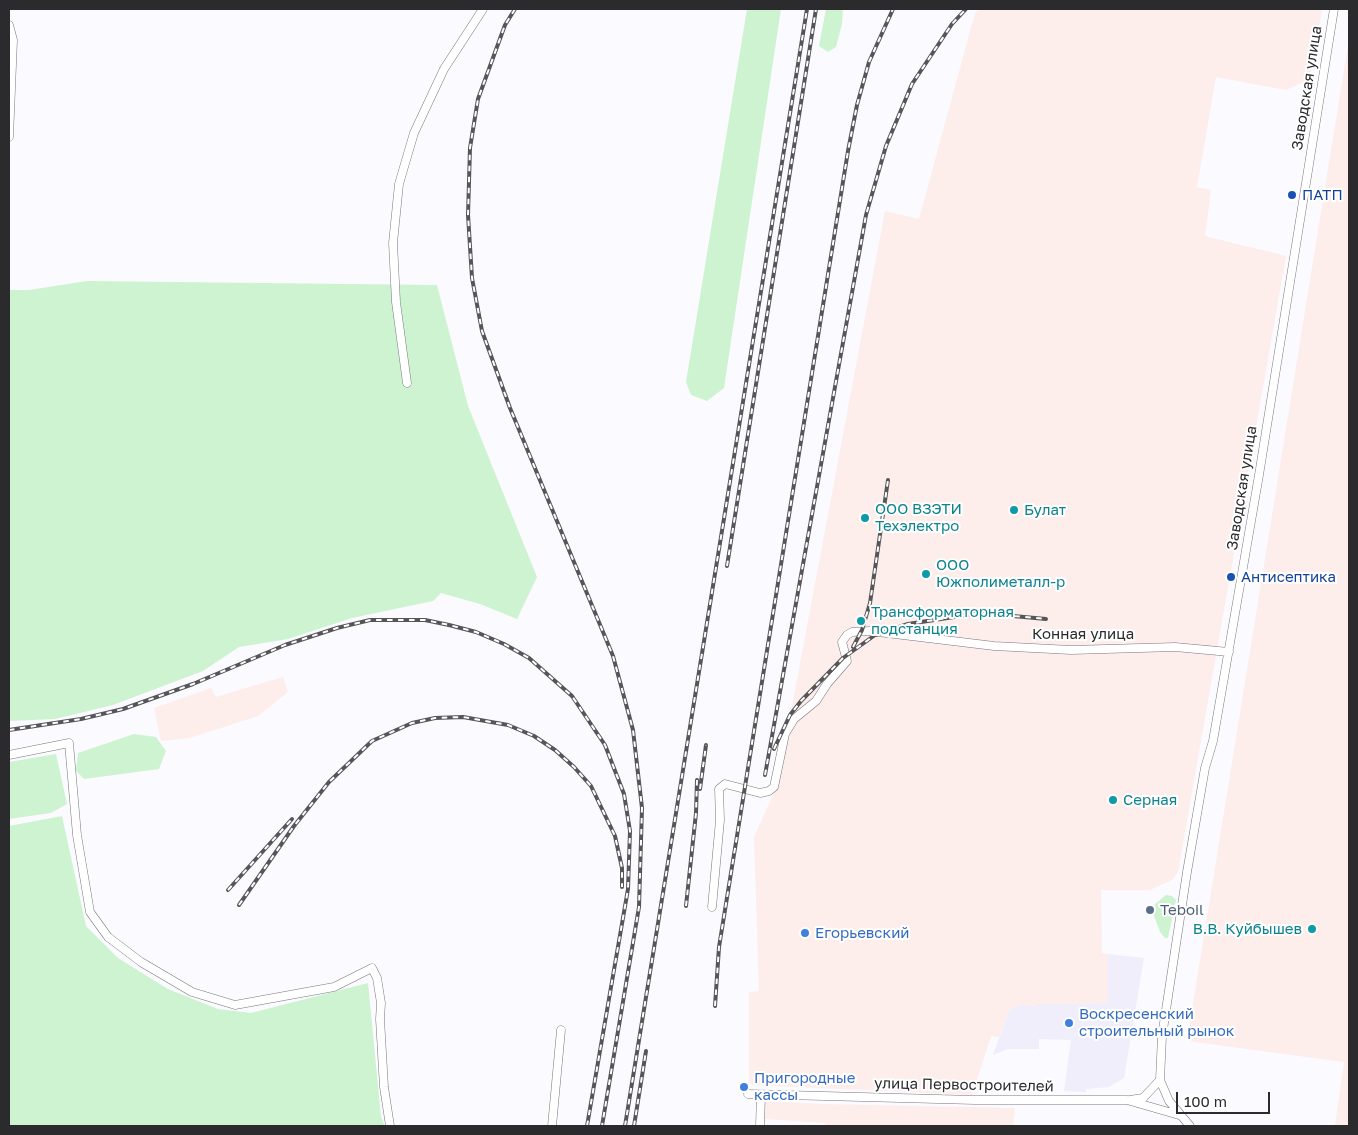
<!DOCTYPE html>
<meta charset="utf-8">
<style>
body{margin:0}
#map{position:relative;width:1358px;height:1135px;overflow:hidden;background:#fbfaff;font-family:"Golos Text",sans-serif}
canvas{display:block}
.frame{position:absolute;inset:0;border:10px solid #2b2b2e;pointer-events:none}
.scale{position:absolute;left:1176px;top:1092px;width:94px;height:22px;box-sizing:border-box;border:2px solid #2b2b2e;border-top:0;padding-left:6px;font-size:15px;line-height:18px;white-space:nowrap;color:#2b2b2e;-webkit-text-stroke:4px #fff;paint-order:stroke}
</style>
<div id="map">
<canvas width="1358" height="1135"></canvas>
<div class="frame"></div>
<div class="scale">100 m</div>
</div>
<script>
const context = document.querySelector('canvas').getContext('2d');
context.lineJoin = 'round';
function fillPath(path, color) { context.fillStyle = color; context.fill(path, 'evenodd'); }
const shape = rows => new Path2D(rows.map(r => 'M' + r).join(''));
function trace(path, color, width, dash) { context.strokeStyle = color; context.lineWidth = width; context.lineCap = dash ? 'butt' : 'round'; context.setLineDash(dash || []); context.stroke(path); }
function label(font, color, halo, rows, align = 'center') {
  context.font = font + ' "Golos Text",sans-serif'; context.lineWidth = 4; context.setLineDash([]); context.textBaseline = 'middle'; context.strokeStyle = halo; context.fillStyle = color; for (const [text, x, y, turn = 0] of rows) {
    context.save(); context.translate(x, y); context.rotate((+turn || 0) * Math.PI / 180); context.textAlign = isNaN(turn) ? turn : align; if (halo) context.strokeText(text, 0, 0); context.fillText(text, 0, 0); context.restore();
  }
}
const built = shape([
 [1108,954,1144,958,1124,1078,1109,1087,1086,1089,1086,1092,1064,1091,1071,1040,1039,1039,1039,1049,1008,1049,993,1055,1009,1010,1023,1004,1035,1006,1036,1004,1108,1003]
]);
const industrial = shape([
 [980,9,1322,9,1310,79,1286,90,1216,77,1197,187,1211,190,1205,236,1286,256,1178,872,1172,880,1150,890,1101,890,1102,953,1108,954,1108,1003,1036,1004,1036,1006,1023,1004,1009,1010,999,1037,991,1036,972,1095,752,1085,749,1081,749,992,759,991,754,837,777,786,885,211,919,219,975,13],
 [1349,39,1349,1126,1335,1126,1344,1062,1187,1041],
 [283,677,288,692,258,716,190,738,161,741,154,708,211,688,216,697],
 [765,1101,823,1104,1015,1108,1013,1126,825,1126,825,1123,765,1119]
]);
const green = shape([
 [747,9,781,9,724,388,707,401,691,395,686,382],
 [826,9,843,9,842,24,836,47,828,52,819,46],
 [87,281,437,285,468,406,537,577,517,619,480,604,441,593,433,601,352,618,288,639,239,647,203,671,113,705,55,719,9,721,9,290,29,290],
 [134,734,156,737,166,751,159,769,84,779,76,771,78,753],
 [56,754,67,804,51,813,9,819,9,762],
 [62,816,86,926,118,958,168,989,218,1009,251,1013,368,983,381,1117,385,1126,9,1126,9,826],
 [1166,895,1172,896,1176,900,1168,938,1165,938,1160,932,1154,916,1155,904]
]);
const minor = shape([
 [9,25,13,40,9,137],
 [407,383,396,302,393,243,399,184,414,133,444,69,483,9],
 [9,755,69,743,77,835,90,912,108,937,141,962,192,992,235,1005,334,987,372,968,377,978,381,1003,380,1019,384,1087,390,1126],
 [712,907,720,820,719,789,725,784,760,793,769,791,774,787,785,734,794,719,816,701,827,684,847,661,842,642,847,635,852,632,870,631,994,646,1071,650,1175,647,1229,652],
 [748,1094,975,1100,1127,1100,1179,1115],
 [1130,1100,1143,1098,1160,1080],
 [552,1126,561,1030],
 [760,1126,761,1095],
 [1190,1126,1169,1101,1160,1080,1162,1036,1187,872,1205,768,1213,741,1259,475,1334,9]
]);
const rail = shape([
 [515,9,505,25,478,99,470,148,468,215,472,278,482,331,510,408,613,656,633,730,642,808,639,907,602,1126],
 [727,566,816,9],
 [853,647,862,630,870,603,888,480],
 [9,730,81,719,123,709,193,684,285,645,337,628,370,620,425,620,449,625,476,632,504,644,529,658,572,696,605,745,624,794,630,831,628,889,587,1126],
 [774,749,790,715,801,701,843,658,875,635,908,624,980,613,1046,619],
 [765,775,866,215,886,146,912,84,952,24,966,9],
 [700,789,706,745],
 [228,890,292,819],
 [239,905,294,826,329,782,372,741,412,723,435,718,463,717,508,725,534,736,555,750,574,767,591,786,615,836,622,868,622,887],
 [686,906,696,813,697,780],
 [715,1006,719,947,848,151,857,105,869,62,893,9],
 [625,1126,807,9],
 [634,1126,646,1051]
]);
const markers = [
 [1292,195,5,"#1a4fb4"],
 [1014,510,5,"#0f9aa8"],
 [865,518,5,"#0f9aa8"],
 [926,574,5,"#0f9aa8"],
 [1231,577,5,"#1a4fb4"],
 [861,621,5,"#0f9aa8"],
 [1113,800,5,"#0f9aa8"],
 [1150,910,5,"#5c6f8a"],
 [1312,929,5,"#0f9aa8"],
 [805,933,5,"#3f7fe0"],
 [1069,1023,5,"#3f7fe0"],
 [744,1087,5,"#3f7fe0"]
];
const streetNames = [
 ["Заводская улица",1307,88,-81],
 ["Заводская улица",1242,488,-81],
 ["Конная улица",1083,634],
 ["улица Первостроителей",964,1085,1]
];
const transitNames = [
 ["ПАТП",1302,195],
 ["Антисептика",1241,577]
];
const cultureNames = [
 ["ООО ВЗЭТИ",875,509],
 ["Техэлектро",875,526],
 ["Булат",1024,510],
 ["ООО",936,565],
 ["Южполиметалл-р",936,582],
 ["Трансформаторная",871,612],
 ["подстанция",871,629],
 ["Серная",1123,800],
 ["В.В. Куйбышев",1302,929,"right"]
];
const serviceNames = [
 ["Teboil",1160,910]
];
const shopNames = [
 ["Егорьевский",815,933],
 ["Воскресенский",1079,1014],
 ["строительный рынок",1079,1031],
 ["Пригородные",754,1078],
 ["кассы",754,1095]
];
fillPath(built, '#efeefa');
fillPath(industrial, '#fdedeb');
fillPath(green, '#cef3d1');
trace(minor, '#78777d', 9);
trace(minor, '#fff', 8);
trace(rail, '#565659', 4);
trace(rail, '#fff', 2, [5.5]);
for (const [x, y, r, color] of markers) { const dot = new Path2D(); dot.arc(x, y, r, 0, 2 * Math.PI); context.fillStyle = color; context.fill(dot); trace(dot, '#fff', 2); }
label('15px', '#2b2b2e', '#fff', streetNames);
label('15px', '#164399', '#fff', transitNames, 'left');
label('15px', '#0d838f', '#fff', cultureNames, 'left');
label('15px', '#4e5e75', '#fff', serviceNames, 'left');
label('15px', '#366cbe', '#fff', shopNames, 'left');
</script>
